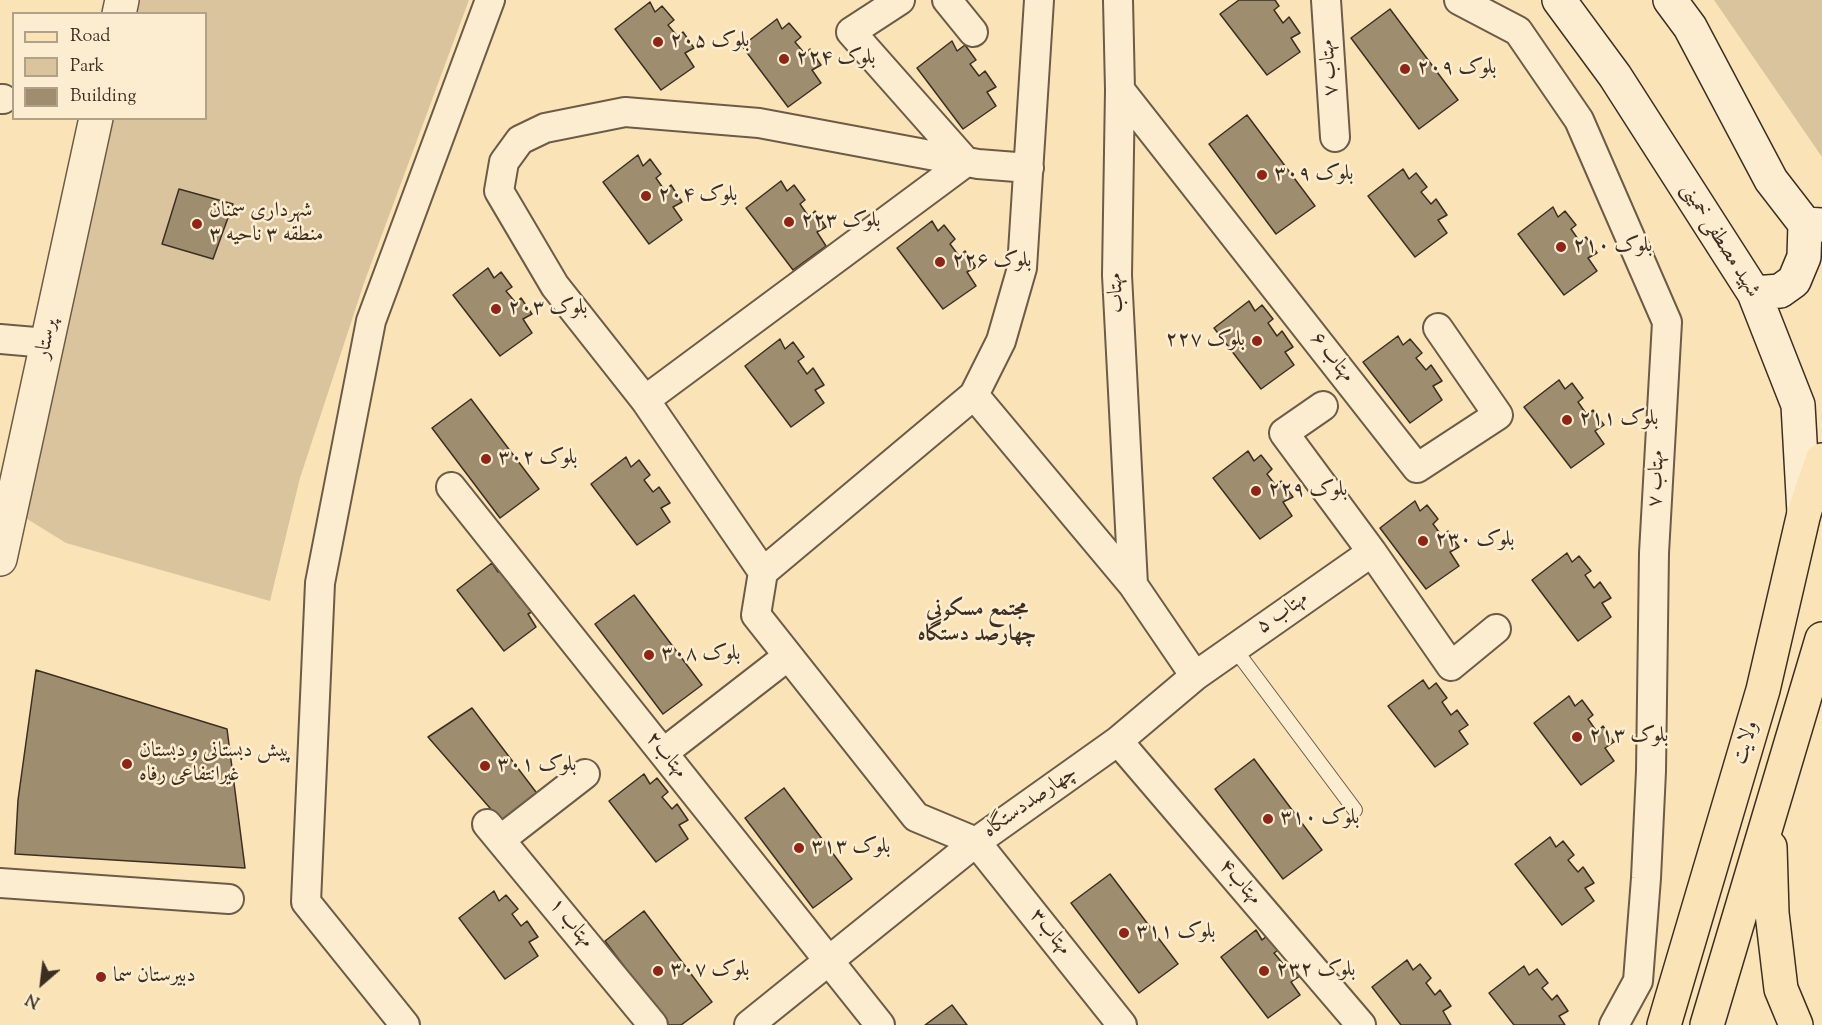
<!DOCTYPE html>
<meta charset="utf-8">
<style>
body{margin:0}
#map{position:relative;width:1822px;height:1025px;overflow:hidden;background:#fae3b7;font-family:"Sorts Mill Goudy",serif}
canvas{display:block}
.legend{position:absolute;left:12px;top:12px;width:195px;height:108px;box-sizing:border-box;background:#fcedd0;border:2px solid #afa18a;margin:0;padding:8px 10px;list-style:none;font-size:18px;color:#3c2f22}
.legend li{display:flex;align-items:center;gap:12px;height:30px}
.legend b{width:30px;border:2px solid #afa18a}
.north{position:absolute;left:12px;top:953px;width:60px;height:60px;-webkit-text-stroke:4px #fcedd0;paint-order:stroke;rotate:208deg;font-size:16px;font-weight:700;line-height:24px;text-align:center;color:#3c2f22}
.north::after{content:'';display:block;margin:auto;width:21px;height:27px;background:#3c2f22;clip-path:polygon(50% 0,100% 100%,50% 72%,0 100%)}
</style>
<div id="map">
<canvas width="1822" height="1025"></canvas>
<ul class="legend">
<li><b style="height:8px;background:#fae3b7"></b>Road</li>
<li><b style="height:16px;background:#dac49e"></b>Park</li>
<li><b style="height:16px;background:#9f8d6f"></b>Building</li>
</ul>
<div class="north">N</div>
</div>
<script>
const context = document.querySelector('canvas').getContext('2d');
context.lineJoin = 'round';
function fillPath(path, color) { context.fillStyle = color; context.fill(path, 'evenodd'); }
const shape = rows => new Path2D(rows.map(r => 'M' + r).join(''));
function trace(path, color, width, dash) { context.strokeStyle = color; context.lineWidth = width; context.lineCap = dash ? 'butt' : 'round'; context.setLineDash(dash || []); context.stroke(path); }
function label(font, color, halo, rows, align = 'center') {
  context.font = font + ' "Sorts Mill Goudy",Amiri,serif'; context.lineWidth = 5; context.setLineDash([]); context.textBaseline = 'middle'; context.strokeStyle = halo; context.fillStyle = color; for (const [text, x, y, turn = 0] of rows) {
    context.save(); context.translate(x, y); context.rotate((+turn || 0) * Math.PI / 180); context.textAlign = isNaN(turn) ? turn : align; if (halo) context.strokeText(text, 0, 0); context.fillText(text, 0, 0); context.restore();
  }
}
const green = shape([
 [122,0,469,0,364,283,300,478,270,601,66,543,11,509,96,119,206,118,206,14,119,13],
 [1714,0,1822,0,1822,157]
]);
const building = shape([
 [1239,0,1275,0,1279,6,1274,10,1283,23,1289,17,1300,33,1291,38,1300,52,1267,75,1220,14,1239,0],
 [650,2,655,12,662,6,674,20,668,25,678,37,683,32,694,48,685,53,694,67,661,90,615,29,650,2],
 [1390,9,1458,100,1419,129,1351,38,1390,9],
 [777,19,782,29,789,23,801,37,795,42,805,54,810,49,821,65,812,70,821,83,788,107,742,46,777,19],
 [952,41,957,51,965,45,976,60,970,64,979,76,985,71,996,87,987,92,996,106,963,129,917,68,952,41],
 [1247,115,1315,206,1276,234,1209,144,1247,115],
 [638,155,643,166,650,159,661,174,656,178,665,191,671,185,682,202,673,207,682,220,649,244,603,182,638,155],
 [1403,169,1409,179,1416,173,1427,187,1421,192,1431,204,1436,199,1447,215,1438,220,1447,233,1415,257,1368,196,1403,169],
 [781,181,787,191,794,185,805,200,800,204,809,217,815,211,826,227,817,232,826,246,793,270,746,208,781,181],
 [179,189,233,204,213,259,162,244,179,189],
 [1553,207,1558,217,1565,211,1576,225,1571,229,1580,242,1586,237,1597,253,1588,258,1597,271,1564,295,1518,234,1553,207],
 [932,221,938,231,944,225,955,239,950,244,959,256,965,251,976,267,967,272,976,286,943,309,897,248,932,221],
 [488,268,494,278,501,272,512,287,506,291,516,303,521,298,532,314,523,319,532,333,500,356,453,295,488,268],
 [1249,301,1255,311,1262,305,1273,319,1268,323,1277,336,1282,331,1293,347,1285,352,1294,365,1261,389,1214,328,1249,301],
 [1398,336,1403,345,1410,339,1422,353,1416,358,1426,370,1431,365,1442,381,1433,386,1442,400,1410,423,1363,362,1398,336],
 [780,339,785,349,793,342,804,357,798,361,807,374,813,368,824,385,815,390,824,403,791,427,745,366,780,339],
 [1559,380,1565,389,1572,383,1583,398,1578,402,1587,415,1593,410,1604,425,1595,431,1604,444,1571,468,1524,407,1559,380],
 [471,399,539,489,500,518,432,428,471,399],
 [1248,451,1254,461,1261,455,1272,469,1267,474,1276,486,1281,481,1293,497,1283,502,1292,516,1260,539,1213,478,1248,451],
 [626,457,631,467,639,460,650,475,644,480,653,492,659,487,670,503,661,508,670,522,637,545,591,484,626,457],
 [1415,501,1420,511,1427,505,1438,519,1433,524,1442,536,1448,531,1459,547,1450,552,1459,566,1426,589,1380,528,1415,501],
 [1567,553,1572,562,1579,556,1591,571,1585,575,1594,588,1600,582,1611,598,1602,603,1611,617,1578,641,1532,580,1567,553],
 [492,563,498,572,505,566,516,581,510,585,520,598,525,592,537,609,528,614,536,627,504,651,457,590,492,563],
 [634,595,702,685,663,714,595,624,634,595],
 [36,670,227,729,245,868,15,854,18,800,36,670],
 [1423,680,1429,689,1436,683,1447,698,1442,702,1451,715,1457,710,1468,725,1459,731,1468,744,1435,767,1388,706,1423,680],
 [1569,696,1575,706,1582,700,1593,715,1588,719,1597,732,1603,726,1614,742,1605,748,1614,761,1581,785,1534,723,1569,696],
 [472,708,539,796,503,823,428,737,472,708],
 [1254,759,1322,850,1283,879,1215,789,1254,759],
 [644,774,650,784,657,778,668,792,662,797,672,809,677,804,688,820,679,825,688,839,656,862,609,801,644,774],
 [784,788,852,879,813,908,745,818,784,788],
 [1550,837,1556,847,1563,841,1574,855,1568,860,1578,872,1583,867,1594,883,1585,888,1594,901,1562,925,1515,864,1550,837],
 [1110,874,1178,964,1139,993,1071,903,1110,874],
 [494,891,499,901,506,895,518,909,512,914,521,926,527,921,538,937,529,942,538,956,505,979,459,918,494,891],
 [644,911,712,1002,681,1025,668,1025,605,941,644,911],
 [1256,930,1262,940,1269,934,1280,949,1274,953,1284,965,1289,960,1300,976,1291,982,1300,995,1268,1018,1221,957,1256,930],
 [1407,960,1413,970,1420,964,1431,978,1426,983,1435,995,1440,990,1451,1006,1443,1011,1451,1025,1401,1025,1372,987,1407,960],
 [1524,966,1529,975,1537,969,1548,983,1542,988,1552,1000,1557,995,1568,1011,1559,1016,1565,1025,1514,1025,1489,993,1524,966],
 [952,1005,967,1025,925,1025,952,1005]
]);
const service = shape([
 [1234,648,1355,810]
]);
const minor = shape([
 [947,0,973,32],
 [1118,0,1120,90,1117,275,1133,585],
 [1326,0,1335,137],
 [1459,0,1518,31,1579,120,1667,322,1654,553,1651,771,1646,878,1638,981,1614,1025],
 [1120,90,1417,468,1498,415,1438,328],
 [0,99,3,99],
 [0,339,47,343],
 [974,395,1133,585,1195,676,1118,741,976,842,916,817,756,615,763,572,974,395,1001,341,1022,268,1039,0],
 [645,400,966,162,851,32,900,0],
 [1323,406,1284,433,1372,552,1451,666,1496,629],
 [451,487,880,1025],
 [763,572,645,400,555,286,499,191,504,162,520,140,545,128,625,112,759,123,978,164,1029,168],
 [1195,676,1372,552],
 [1118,741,1361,1025],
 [663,753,788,656],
 [487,824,653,1025],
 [500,840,585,774],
 [0,883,229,899],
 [405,1025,306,902,320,583,371,321,490,0],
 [749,1025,976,842,1122,1025]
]);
const tertiary = shape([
 [119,14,122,0],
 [0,559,96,118]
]);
const secondary = shape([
 [1559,0,1615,76,1754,293,1798,405,1804,513],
 [1670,0,1690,27,1771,180,1805,224,1822,225],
 [1754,293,1780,291,1794,281,1804,257,1805,224]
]);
const primary = shape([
 [1770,847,1772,913,1781,989,1796,1025],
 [1664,1025,1763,690,1804,513,1822,460],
 [1707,1025,1822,639]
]);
const markers = [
 [658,42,6,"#8f2418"],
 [784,59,6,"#8f2418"],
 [1405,69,6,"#8f2418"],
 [1262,175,6,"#8f2418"],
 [646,196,6,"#8f2418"],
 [789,222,6,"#8f2418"],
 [197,224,6,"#8f2418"],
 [1561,247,6,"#8f2418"],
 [940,262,6,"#8f2418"],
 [496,309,6,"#8f2418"],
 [1257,341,6,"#8f2418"],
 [1567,420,6,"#8f2418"],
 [486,459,6,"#8f2418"],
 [1256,491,6,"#8f2418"],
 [1423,541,6,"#8f2418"],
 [649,655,6,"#8f2418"],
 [1577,737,6,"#8f2418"],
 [127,764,6,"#8f2418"],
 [485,766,6,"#8f2418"],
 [1268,819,6,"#8f2418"],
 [799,848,6,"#8f2418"],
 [1124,933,6,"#8f2418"],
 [658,971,6,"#8f2418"],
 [1264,971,6,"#8f2418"],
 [101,977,6,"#8f2418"]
];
const poiNames = [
 ["بلوک ۲۰۵",670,42],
 ["بلوک ۲۲۴",796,59],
 ["بلوک ۲۰۹",1417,69],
 ["بلوک ۳۰۹",1274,175],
 ["بلوک ۲۰۴",658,196],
 ["شهرداری سمنان",209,212],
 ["منطقه ۳ ناحیه ۳",209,236],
 ["بلوک ۲۲۳",801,222],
 ["بلوک ۲۱۰",1573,247],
 ["بلوک ۲۲۶",952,262],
 ["بلوک ۲۰۳",508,309],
 ["بلوک ۲۲۷",1245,341,"right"],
 ["بلوک ۲۱۱",1579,420],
 ["بلوک ۳۰۲",498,459],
 ["بلوک ۲۲۹",1268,491],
 ["بلوک ۲۳۰",1435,541],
 ["بلوک ۳۰۸",661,655],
 ["بلوک ۲۱۳",1589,737],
 ["پیش دبستانی و دبستان",139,752],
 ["غیرانتفاعی رفاه",139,776],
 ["بلوک ۳۰۱",497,766],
 ["بلوک ۳۱۰",1280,819],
 ["بلوک ۳۱۳",811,848],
 ["بلوک ۳۱۱",1136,933],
 ["بلوک ۳۰۷",670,971],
 ["بلوک ۲۳۲",1276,971],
 ["دبیرستان سما",113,977]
];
const streetNames = [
 ["مهتاب ۷",1331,68,-94],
 ["شهید مصطفی خمینی",1719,241,58],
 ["مهتاب",1118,293,-92],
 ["پرستار",48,339,-78],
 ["مهتاب ۶",1331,358,52],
 ["مهتاب ۷",1658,479,-87],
 ["مهتاب ۵",1283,614,-35],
 ["ولایت",1747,743,-73],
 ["مهتاب۲",665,756,51],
 ["چهارصددستگاه",1031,803,-35],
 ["مهتاب۴",1239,883,49],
 ["مهتاب ۱",570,924,51],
 ["مهتاب۳",1049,933,51]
];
const neighbourhoodNames = [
 ["مجتمع مسکونی",977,611],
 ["چهارصد دستگاه",977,636]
];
fillPath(green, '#dac49e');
fillPath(building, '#9f8d6f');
trace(building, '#3c2f22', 1.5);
trace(service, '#6c5c47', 16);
trace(minor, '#6c5c47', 32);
trace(tertiary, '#6c5c47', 36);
trace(secondary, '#3c2f22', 36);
trace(primary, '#3c2f22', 36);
trace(service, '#fcedd0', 14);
trace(minor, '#fcedd0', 28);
trace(tertiary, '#fcedd0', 33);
trace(secondary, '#fcedd0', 33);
trace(primary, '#fae3b7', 33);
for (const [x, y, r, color] of markers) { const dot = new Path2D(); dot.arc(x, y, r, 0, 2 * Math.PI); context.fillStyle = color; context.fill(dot); trace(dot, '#fcedd0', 2); }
label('21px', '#3c2f22', '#fcedd0', poiNames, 'left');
label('21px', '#3c2f22', '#fcedd0', streetNames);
label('bold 22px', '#3c2f22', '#fcedd0', neighbourhoodNames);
</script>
